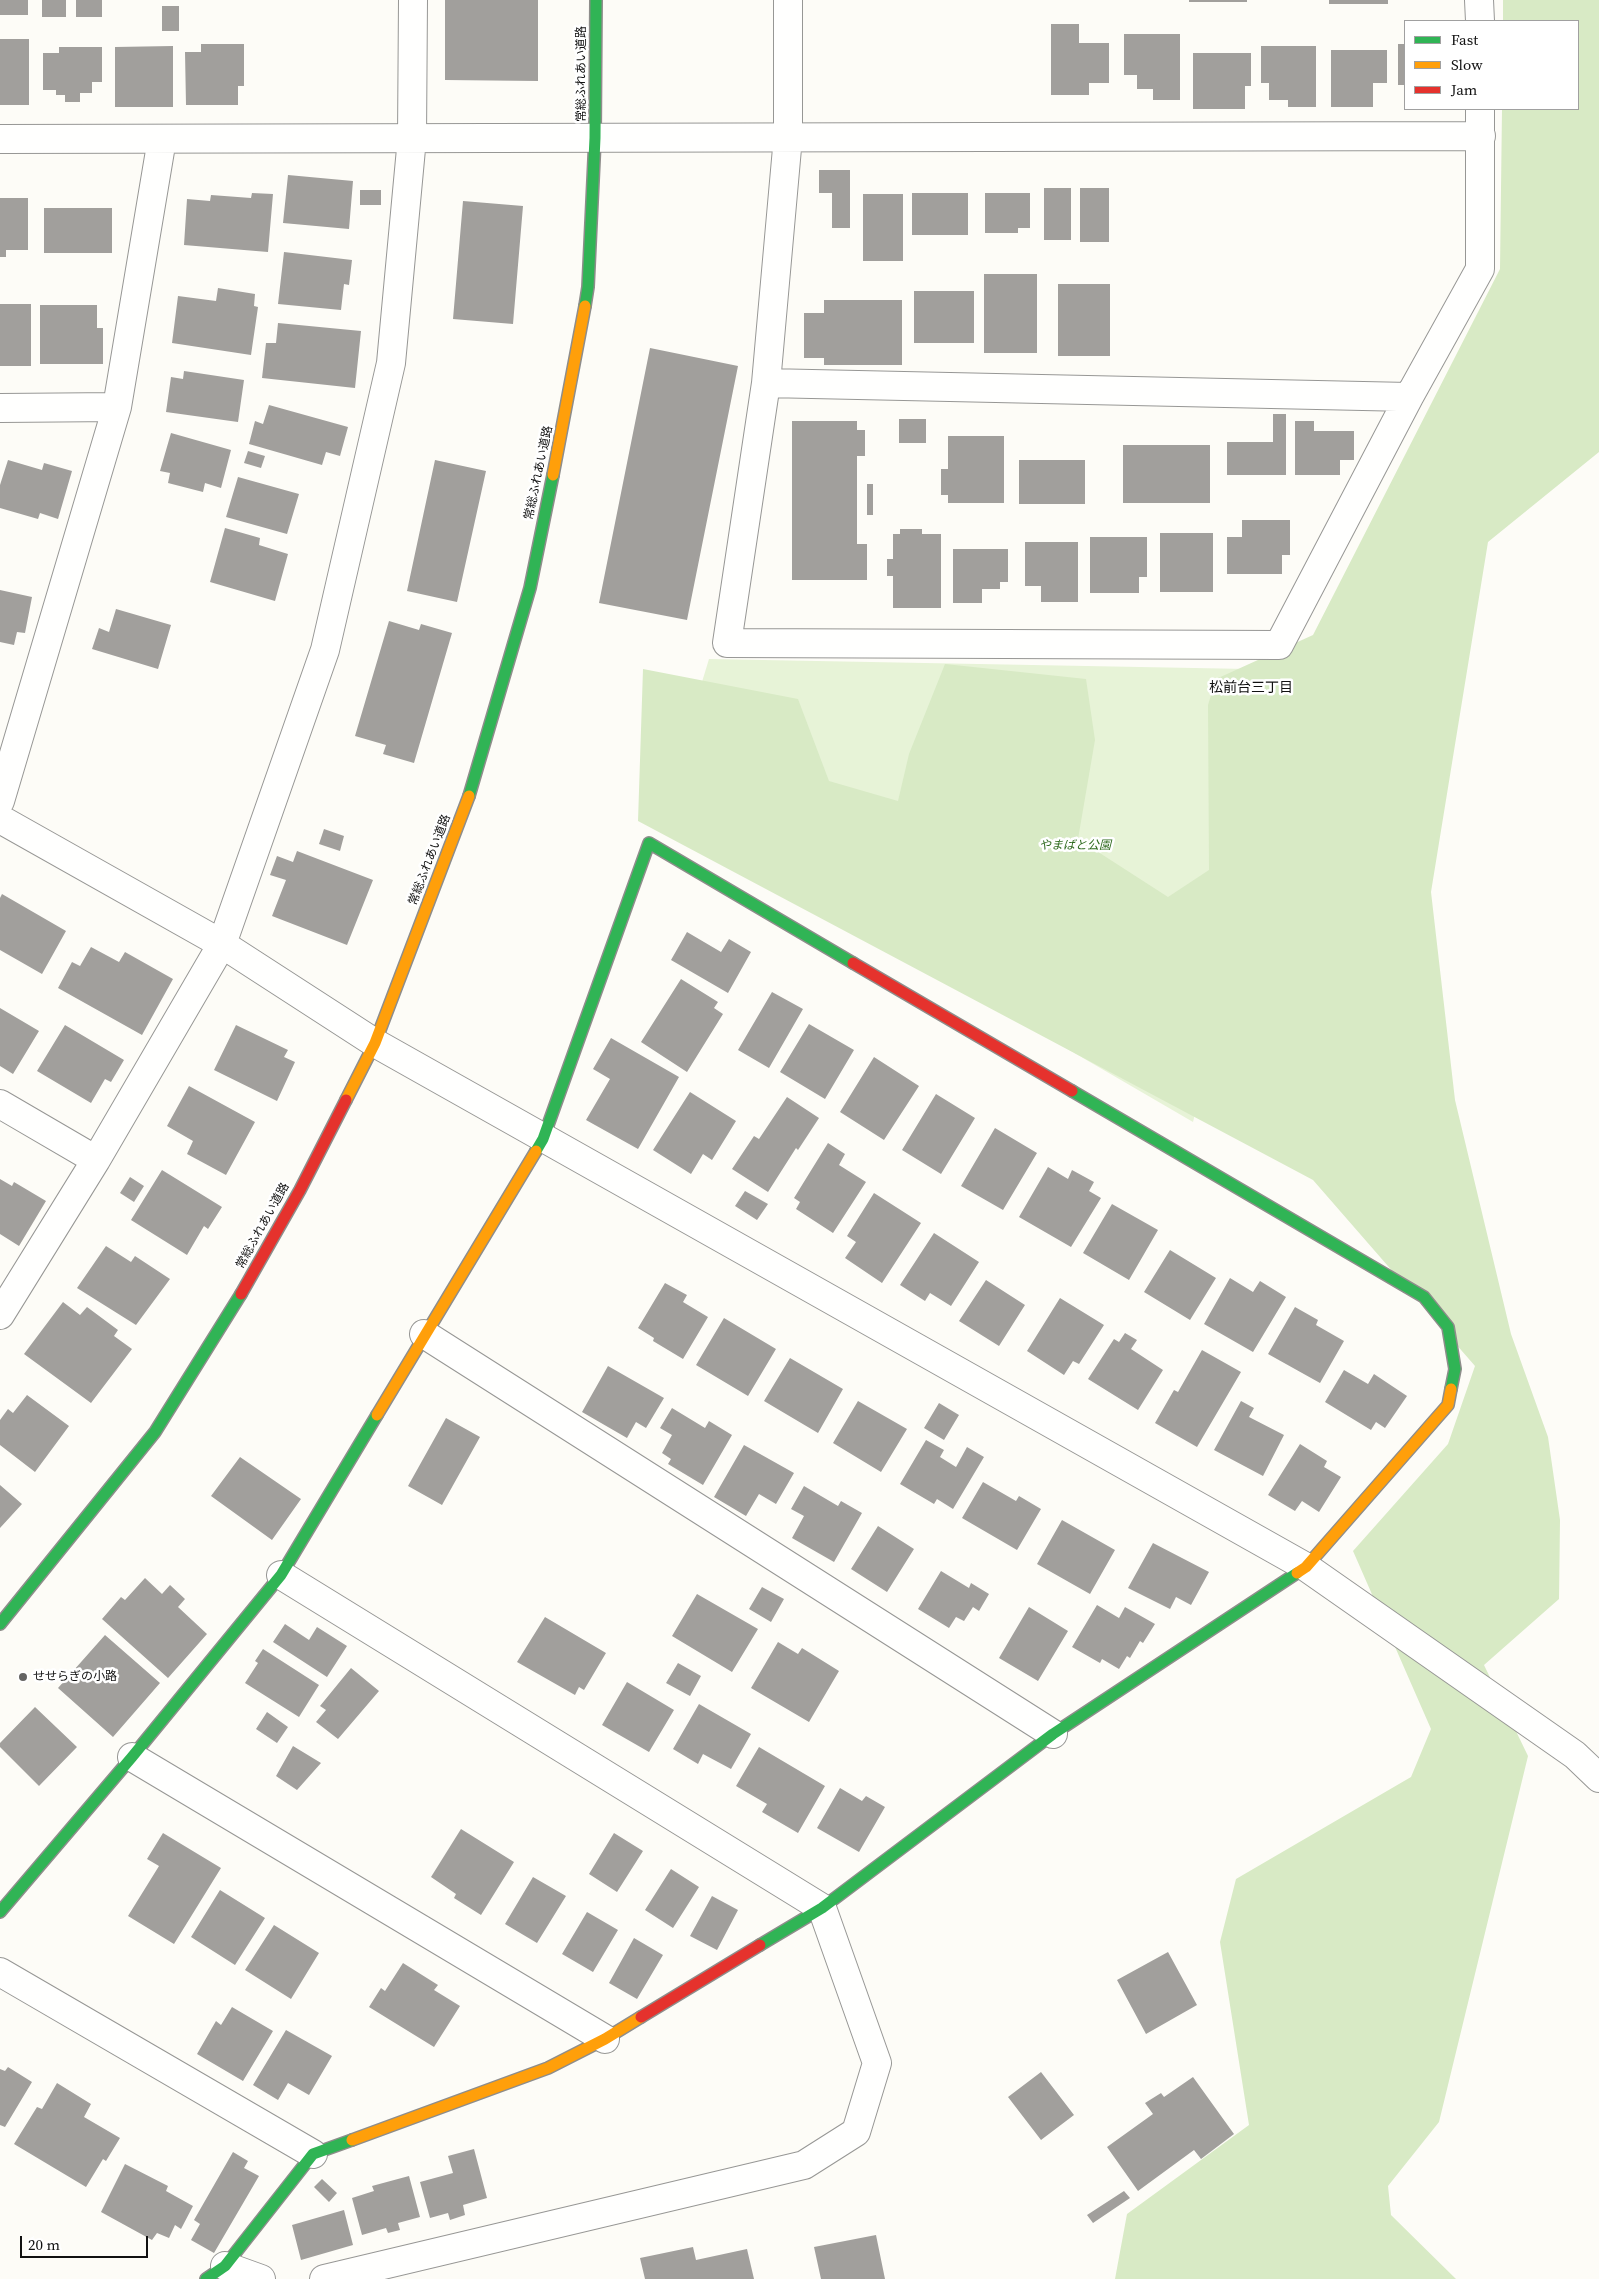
<!DOCTYPE html>
<meta charset="utf-8">
<style>
body{margin:0}
#map{position:relative;width:1599px;height:2279px;overflow:hidden;background:#fdfcf7;font-family:"Source Serif 4",serif}
canvas{display:block}
.legend{position:absolute;left:1404px;top:20px;width:175px;height:90px;box-sizing:border-box;background:#fff;border:1px solid #a0a0a0;margin:0;padding:6px 9px;list-style:none;font-size:15px;color:#111}
.legend li{display:flex;align-items:center;gap:10px;height:25px}
.legend b{width:25px;border:1px solid #a0a0a0}
.scale{position:absolute;left:20px;top:2236px;width:128px;height:22px;box-sizing:border-box;border:2px solid #111;border-top:0;padding-left:6px;font-size:15px;line-height:18px;white-space:nowrap;color:#111;-webkit-text-stroke:4px #fff;paint-order:stroke}
</style>
<div id="map">
<canvas width="1599" height="2279"></canvas>
<ul class="legend">
<li><b style="height:6px;background:#30b455"></b>Fast</li>
<li><b style="height:6px;background:#ff9f0a"></b>Slow</li>
<li><b style="height:6px;background:#e5322d"></b>Jam</li>
</ul>
<div class="scale">20 m</div>
</div>
<script>
const context = document.querySelector('canvas').getContext('2d');
context.lineJoin = 'round';
function fillPath(path, color) { context.fillStyle = color; context.fill(path, 'evenodd'); }
const shape = rows => new Path2D(rows.map(r => 'M' + r).join(''));
function trace(path, color, width, dash) { context.strokeStyle = color; context.lineWidth = width; context.lineCap = dash ? 'butt' : 'round'; context.setLineDash(dash || []); context.stroke(path); }
function label(font, color, halo, rows, align = 'center') {
  context.font = font + ' "Source Serif 4","Noto Sans JP",serif'; context.lineWidth = 5; context.setLineDash([]); context.textBaseline = 'middle'; context.strokeStyle = halo; context.fillStyle = color; for (const [text, x, y, turn = 0] of rows) {
    context.save(); context.translate(x, y); context.rotate((+turn || 0) * Math.PI / 180); context.textAlign = isNaN(turn) ? turn : align; if (halo) context.strokeText(text, 0, 0); context.fillText(text, 0, 0); context.restore();
  }
}
const green = shape([
 [709,659,1302,670,1193,1122,662,813]
]);
const forest = shape([
 [1503,0,1599,0,1599,452,1488,542,1431,892,1455,1100,1511,1334,1548,1437,1560,1520,1559,1599,1484,1665,1528,1756,1439,2122,1388,2186,1391,2215,1456,2279,1115,2279,1127,2214,1249,2125,1220,1942,1236,1879,1411,1777,1431,1729,1353,1551,1448,1444,1475,1366,1313,1180,638,821,643,669,798,699,829,781,898,801,909,754,945,664,1086,679,1095,740,1078,839,1168,897,1209,870,1208,705,1216,679,1313,635,1500,269,1502,109,1578,109,1578,21,1503,21]
]);
const building = shape([
 [0,0,28,0,28,15,0,15],
 [42,0,66,0,66,17,42,17],
 [76,0,102,0,102,17,76,17],
 [445,0,538,0,538,81,445,80],
 [1189,0,1247,0,1247,2,1189,2],
 [1329,0,1388,0,1388,4,1329,4],
 [162,6,179,6,179,31,162,31],
 [1051,24,1079,24,1079,43,1109,43,1109,83,1089,83,1089,95,1051,95],
 [1124,34,1180,34,1180,100,1153,100,1153,89,1137,89,1137,75,1124,75],
 [0,39,29,39,29,105,0,105],
 [201,44,244,44,244,86,238,86,238,105,186,105,185,52,201,52],
 [1398,44,1405,44,1405,85,1398,85],
 [173,46,173,107,115,107,115,47],
 [1261,46,1316,46,1316,107,1288,107,1288,100,1269,100,1269,83,1261,83],
 [59,47,102,47,102,82,92,82,92,93,80,93,80,102,65,102,65,95,56,95,56,90,43,90,43,53,59,53],
 [1331,50,1387,50,1387,83,1373,83,1373,107,1331,107],
 [1193,53,1251,53,1251,86,1245,86,1245,109,1193,109],
 [819,170,850,170,850,228,832,228,832,193,819,193],
 [288,175,353,181,349,229,283,223],
 [1044,188,1071,188,1071,240,1044,240],
 [1080,188,1109,188,1109,242,1080,242],
 [360,190,381,190,381,205,360,205],
 [252,193,273,194,268,252,184,245,187,199,210,201,211,195,251,198],
 [912,193,968,193,968,235,912,235],
 [985,193,1030,193,1030,228,1018,228,1018,233,985,233],
 [863,194,903,194,903,261,863,261],
 [0,198,28,198,28,250,6,250,6,257,0,257],
 [463,201,523,206,513,324,453,319],
 [44,208,112,208,112,253,44,253],
 [284,252,352,260,349,285,344,284,341,310,278,304],
 [984,274,1037,274,1037,353,984,353],
 [1058,284,1110,284,1110,356,1058,356],
 [218,288,255,294,254,306,258,307,251,355,172,343,178,296,216,301],
 [914,291,974,291,974,343,914,343],
 [824,300,902,300,902,365,824,365,824,358,804,358,804,313,824,313],
 [0,304,31,304,31,366,0,366],
 [40,305,97,305,97,328,103,328,103,364,40,364],
 [278,323,361,331,355,388,262,378,266,343,276,343],
 [650,348,738,366,687,620,599,603],
 [184,371,244,380,238,422,166,412,171,377,183,379],
 [269,405,348,427,340,456,326,452,322,465,249,444,255,421,263,424],
 [1273,414,1286,414,1286,475,1227,475,1227,442,1273,442],
 [899,419,926,419,926,443,899,443],
 [792,421,857,421,857,430,865,430,865,456,857,456,857,544,867,544,867,580,792,580],
 [1295,421,1314,421,1314,431,1354,431,1354,460,1340,460,1340,475,1295,475],
 [171,433,231,450,221,488,205,483,203,492,168,483,170,473,160,471],
 [948,436,1004,436,1004,503,948,503,948,495,941,495,941,469,948,469],
 [1123,445,1210,445,1210,503,1123,503],
 [248,451,265,456,261,468,244,463],
 [8,460,42,470,44,463,72,471,58,519,40,513,38,519,0,508,0,485],
 [435,460,486,471,457,602,407,591],
 [1019,460,1085,460,1085,504,1019,504],
 [238,477,299,494,287,534,226,517],
 [867,484,873,484,873,515,867,515],
 [1242,520,1290,520,1290,555,1282,555,1282,574,1227,574,1227,537,1242,537],
 [225,528,260,538,259,545,288,554,275,601,210,582],
 [900,529,922,529,922,534,941,534,941,608,893,608,893,576,887,576,887,559,893,559,893,534,900,534],
 [1160,533,1213,533,1213,592,1160,592],
 [1090,537,1147,537,1147,577,1139,577,1139,593,1090,593],
 [1025,542,1078,542,1078,602,1041,602,1041,586,1025,586],
 [953,549,1008,549,1008,582,1000,582,1000,589,982,589,982,603,953,603],
 [0,590,32,597,25,633,17,632,14,645,0,642],
 [116,609,171,625,158,669,92,649,99,628,109,632],
 [389,621,419,630,421,624,452,633,414,763,383,754,386,745,355,736],
 [324,829,344,836,340,851,319,844],
 [297,851,373,880,347,945,272,916,286,880,270,875,277,856,293,862],
 [2,894,66,931,42,974,0,950,0,898],
 [687,932,721,952,729,939,751,952,728,993,671,960],
 [91,947,119,962,125,952,173,979,142,1035,58,988,72,962,80,966],
 [681,979,718,1002,714,1008,723,1014,687,1072,641,1042],
 [772,992,803,1009,769,1068,738,1050],
 [0,1008,39,1031,13,1074,0,1066],
 [809,1024,854,1050,825,1099,780,1072],
 [65,1025,124,1060,111,1082,105,1079,91,1103,37,1071],
 [236,1025,288,1050,284,1057,295,1062,277,1101,214,1070],
 [611,1038,679,1077,638,1149,586,1120,610,1079,593,1069],
 [874,1057,919,1086,884,1140,840,1112],
 [189,1086,255,1122,226,1175,187,1154,193,1141,167,1126],
 [690,1092,736,1121,712,1160,703,1154,691,1174,653,1150],
 [936,1094,975,1118,941,1174,902,1150],
 [787,1097,819,1118,798,1150,796,1148,768,1192,732,1169,754,1136,759,1139],
 [995,1128,1037,1153,1003,1210,961,1186],
 [828,1143,845,1154,839,1165,866,1182,833,1233,796,1209,800,1202,794,1198],
 [1048,1167,1068,1179,1072,1170,1094,1182,1089,1191,1101,1198,1071,1247,1019,1217],
 [162,1170,222,1207,208,1229,204,1226,187,1255,131,1220],
 [130,1177,144,1186,134,1202,120,1193],
 [0,1179,12,1186,14,1182,46,1201,19,1246,0,1234],
 [745,1191,768,1204,757,1220,735,1206],
 [874,1193,921,1223,882,1283,845,1258,856,1242,847,1236],
 [1112,1204,1158,1230,1129,1280,1083,1253],
 [934,1233,979,1262,951,1306,930,1293,925,1301,900,1285],
 [106,1246,131,1262,135,1256,170,1279,136,1325,77,1288],
 [1170,1250,1216,1278,1190,1320,1144,1292],
 [1230,1278,1253,1292,1260,1281,1286,1297,1253,1352,1204,1324],
 [986,1280,1025,1305,999,1346,959,1321],
 [665,1283,687,1295,683,1302,708,1317,683,1359,653,1341,654,1338,638,1328],
 [1060,1298,1104,1325,1079,1364,1073,1361,1064,1375,1027,1351],
 [63,1302,80,1315,87,1307,118,1330,114,1336,132,1349,91,1403,24,1354],
 [1295,1307,1318,1320,1316,1325,1344,1341,1320,1383,1268,1354],
 [724,1318,776,1349,748,1396,696,1365],
 [1125,1333,1137,1340,1131,1349,1163,1370,1138,1410,1088,1379,1114,1339,1119,1342],
 [1202,1350,1241,1372,1197,1447,1155,1423,1174,1390,1178,1392],
 [790,1358,843,1389,818,1433,764,1401],
 [608,1366,664,1398,646,1428,636,1422,627,1438,582,1412],
 [1344,1370,1368,1384,1374,1374,1407,1396,1385,1428,1376,1422,1371,1430,1325,1402],
 [27,1395,69,1426,35,1472,0,1445,0,1420,8,1409,13,1413],
 [858,1401,907,1429,881,1472,833,1443],
 [1241,1401,1254,1408,1249,1417,1284,1435,1263,1476,1214,1450],
 [939,1403,959,1415,944,1440,924,1428],
 [672,1408,705,1428,709,1421,732,1435,703,1485,668,1464,671,1459,662,1453,672,1435,660,1428],
 [446,1418,480,1437,442,1505,408,1486],
 [926,1440,944,1450,940,1457,956,1467,967,1447,984,1457,953,1509,937,1499,934,1504,900,1484],
 [1300,1444,1327,1461,1324,1467,1341,1477,1319,1512,1302,1501,1295,1511,1268,1495],
 [744,1445,794,1473,776,1504,759,1494,746,1516,714,1497],
 [240,1457,301,1499,272,1540,211,1496],
 [983,1482,1016,1501,1019,1496,1041,1509,1017,1550,962,1518],
 [0,1485,22,1504,0,1528],
 [804,1486,838,1506,841,1501,862,1513,834,1562,792,1538,804,1516,791,1509],
 [1062,1520,1115,1550,1090,1594,1037,1564],
 [878,1526,914,1549,887,1592,851,1569],
 [1153,1543,1209,1572,1191,1605,1176,1597,1170,1609,1128,1588],
 [941,1571,969,1588,971,1583,989,1594,979,1611,973,1607,964,1621,956,1617,949,1628,918,1609],
 [145,1578,162,1594,170,1585,185,1599,178,1607,207,1634,168,1678,102,1619,121,1597,125,1600],
 [762,1587,784,1599,771,1622,749,1609],
 [697,1594,758,1629,732,1672,672,1636],
 [1097,1605,1119,1618,1125,1607,1155,1624,1143,1643,1140,1641,1130,1658,1127,1656,1119,1669,1102,1659,1100,1663,1072,1647],
 [1029,1607,1068,1631,1038,1681,999,1658],
 [545,1617,606,1653,584,1690,579,1687,575,1695,517,1662],
 [285,1624,309,1640,317,1627,347,1646,327,1677,273,1642],
 [105,1635,160,1683,113,1737,58,1688],
 [778,1642,798,1654,802,1648,839,1671,809,1722,751,1688],
 [263,1649,319,1685,299,1717,245,1683,258,1663,255,1661],
 [678,1663,701,1676,690,1696,666,1683],
 [351,1668,379,1691,338,1739,316,1722,326,1710,320,1706],
 [627,1682,674,1710,649,1752,602,1725],
 [699,1704,751,1734,731,1769,703,1754,698,1764,673,1749],
 [35,1707,77,1747,39,1786,0,1747,0,1743],
 [267,1712,288,1727,277,1743,256,1729],
 [293,1746,321,1763,297,1790,276,1776],
 [759,1747,825,1786,798,1833,762,1812,767,1804,736,1786],
 [840,1788,862,1801,866,1796,885,1807,859,1852,817,1828],
 [461,1829,514,1862,481,1915,454,1898,456,1894,431,1877],
 [163,1833,221,1868,174,1944,128,1916,159,1866,147,1859],
 [614,1833,643,1851,617,1892,589,1874],
 [671,1869,699,1887,673,1928,645,1910],
 [533,1877,566,1896,537,1943,505,1924],
 [220,1890,265,1918,235,1965,191,1937],
 [712,1896,738,1910,717,1950,690,1936],
 [587,1912,618,1930,593,1972,562,1954],
 [274,1925,319,1953,291,1999,245,1970],
 [634,1938,663,1955,637,1999,609,1983],
 [1168,1952,1197,2005,1146,2034,1117,1980],
 [403,1963,438,1985,434,1990,460,2006,434,2047,369,2007,381,1988,385,1991],
 [232,2007,273,2031,243,2081,197,2054,216,2021,221,2025],
 [286,2030,332,2056,309,2095,288,2083,278,2100,253,2085],
 [8,2067,32,2082,5,2127,0,2125,0,2069,5,2071],
 [1041,2072,1074,2115,1041,2140,1008,2097],
 [1193,2077,1234,2134,1201,2159,1194,2150,1138,2191,1107,2147,1153,2114,1145,2103,1161,2093,1164,2097],
 [57,2083,91,2104,84,2117,120,2138,106,2161,103,2159,86,2187,14,2144,37,2107,42,2109],
 [474,2149,487,2198,463,2205,465,2215,450,2220,448,2213,430,2218,420,2182,453,2173,448,2156],
 [233,2152,248,2161,244,2168,259,2176,214,2253,191,2240,200,2224,194,2220],
 [125,2164,168,2186,166,2191,193,2206,181,2229,175,2225,169,2238,157,2233,152,2240,101,2212],
 [409,2176,420,2217,398,2223,400,2230,388,2233,386,2228,362,2235,352,2198,374,2191,372,2186],
 [322,2179,337,2193,329,2202,314,2187],
 [1124,2191,1130,2198,1093,2223,1087,2215],
 [344,2210,353,2245,301,2260,292,2225],
 [876,2235,885,2279,821,2279,814,2247],
 [693,2247,696,2260,747,2249,754,2279,645,2279,640,2258]
]);
const street = shape([
 [788,0,788,137,766,383,727,643,1279,645,1409,397,1480,269,1480,109],
 [1479,0,1480,21],
 [0,139,1481,136],
 [766,383,1409,397],
 [0,408,117,407],
 [0,801,117,407,162,139],
 [0,819,222,944,375,1043,1306,1567,1575,1755,1599,1778],
 [0,1104,96,1160],
 [0,1315,96,1160,222,944,325,650,391,363,412,138,413,0],
 [424,1334,1053,1734],
 [281,1575,822,1908,877,2063,856,2132,804,2165,324,2279],
 [132,1757,605,2039],
 [0,1972,313,2154],
 [225,2266,261,2279]
]);
const fast = shape([
 [585,306,588,287,595,138,596,0],
 [469,796,530,588,553,475],
 [1072,1091,1424,1297,1448,1327,1455,1369,1451,1389],
 [536,1151,543,1139,649,843,853,963],
 [0,1624,155,1432,241,1294],
 [0,1912,132,1757,281,1575,377,1415],
 [760,1945,822,1908,1053,1734,1297,1573],
 [206,2279,225,2266,313,2154,352,2140]
]);
const slow = shape([
 [553,475,585,306],
 [346,1100,375,1043,469,796],
 [377,1415,536,1151],
 [1297,1573,1306,1567,1448,1405,1451,1389],
 [352,2140,548,2068,605,2039,641,2017]
]);
const jam = shape([
 [853,963,1072,1091],
 [241,1294,300,1190,346,1100],
 [641,2017,760,1945]
]);
const markers = [
 [23,1677,5,"#646362"]
];
const streetNames = [
 ["常総ふれあい道路",582,74,-90],
 ["常総ふれあい道路",539,473,-78],
 ["常総ふれあい道路",430,860,-69],
 ["常総ふれあい道路",263,1226,-61]
];
const parkNames = [
 ["やまばと公園",1075,846]
];
const poiNames = [
 ["せせらぎの小路",33,1677]
];
const neighbourhoodNames = [
 ["松前台三丁目",1251,688]
];
fillPath(green, '#e7f3d7');
fillPath(forest, '#d8eac5');
fillPath(building, '#a19f9c');
trace(street, '#979795', 30);
trace(fast, '#8e8d8b', 14);
trace(slow, '#8e8d8b', 14);
trace(jam, '#8e8d8b', 14);
trace(street, '#fffffe', 28);
trace(fast, '#30b455', 11);
trace(slow, '#ff9f0a', 11);
trace(jam, '#e5322d', 11);
for (const [x, y, r, color] of markers) { const dot = new Path2D(); dot.arc(x, y, r, 0, 2 * Math.PI); context.fillStyle = color; context.fill(dot); trace(dot, '#fff', 2); }
label('12px', '#111', '#fff', streetNames);
label('italic 12px', '#2f6b1f', '#fff', parkNames);
label('12px', '#111', '#fff', poiNames, 'left');
label('14px', '#111', '#fff', neighbourhoodNames);
</script>
